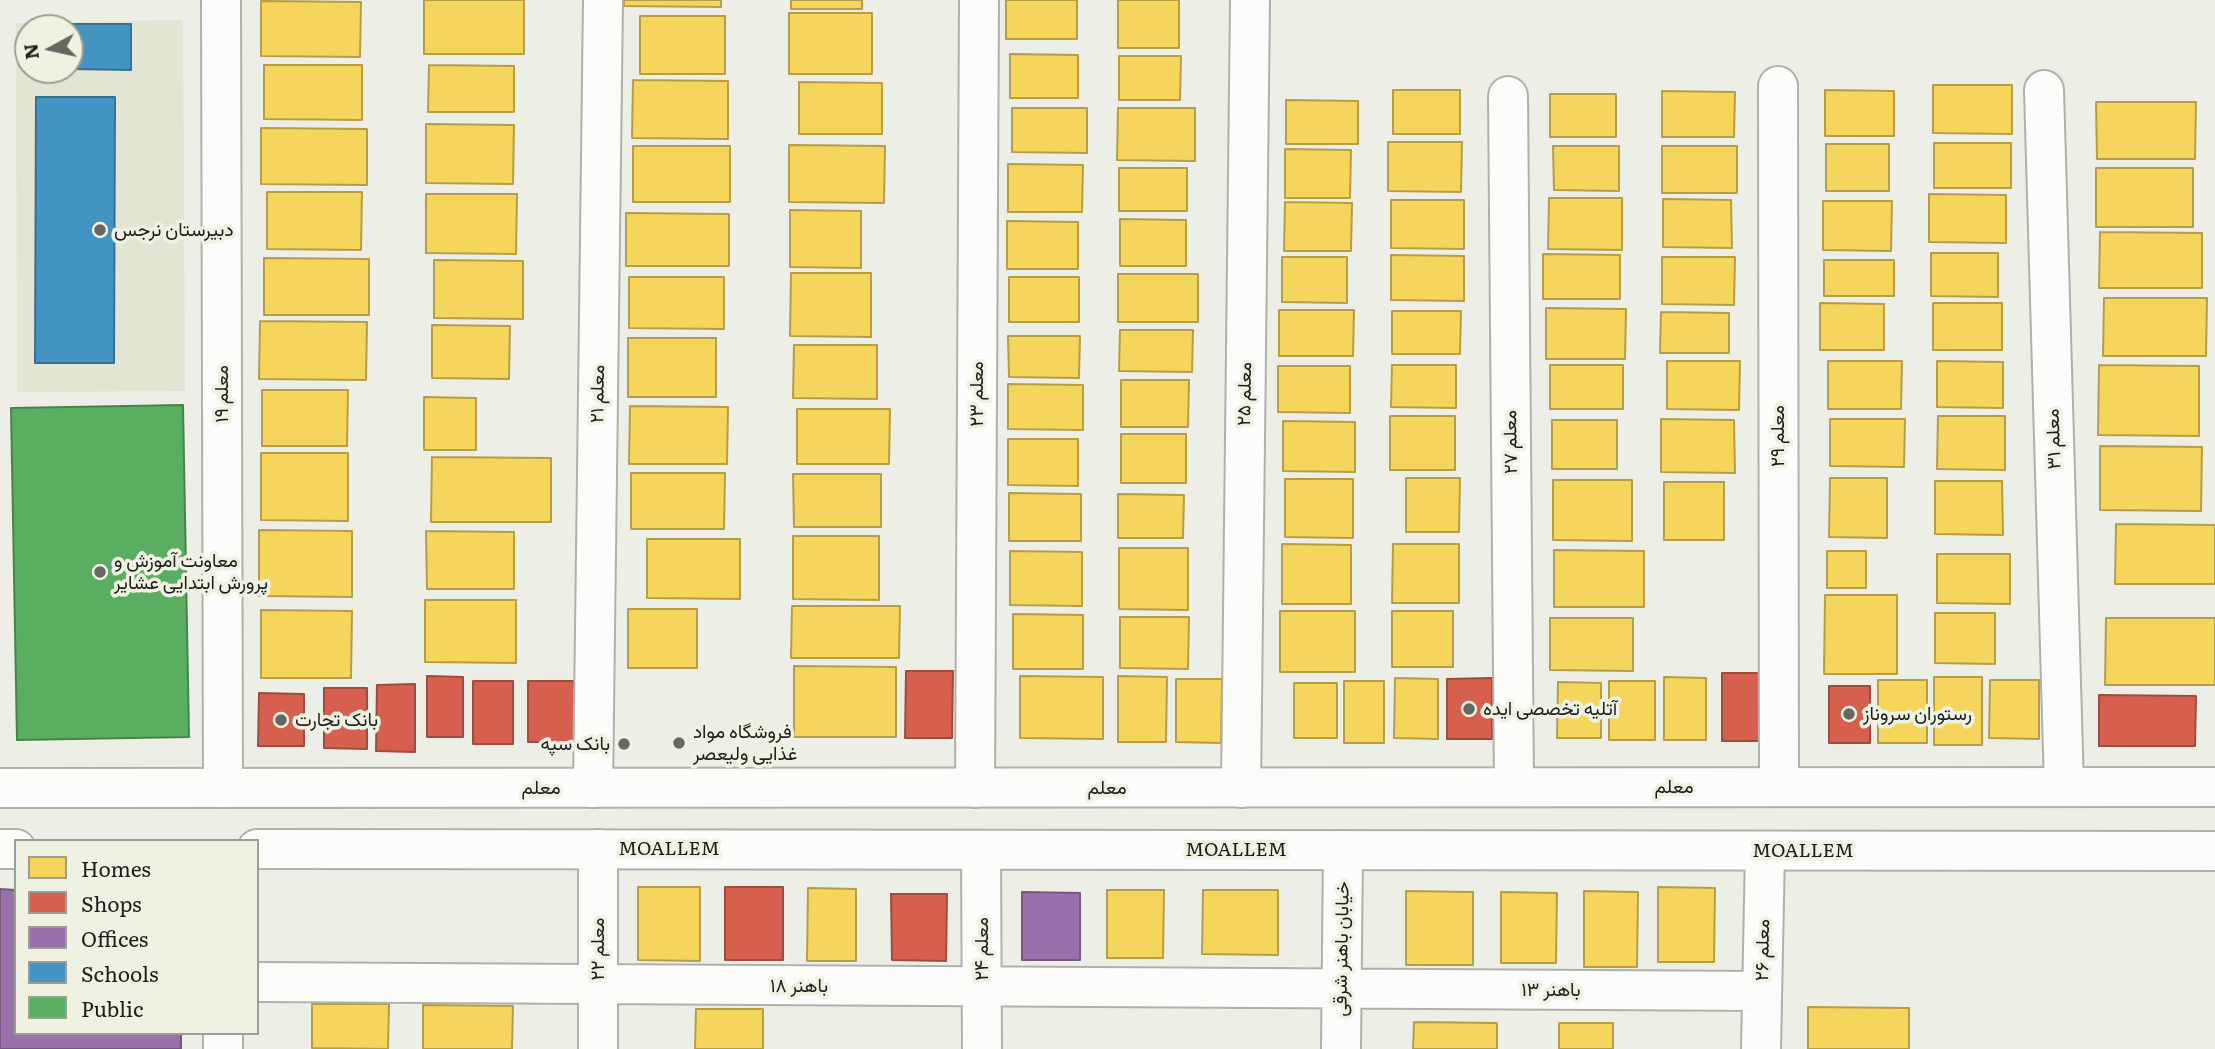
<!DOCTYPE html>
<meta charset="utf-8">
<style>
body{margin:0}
#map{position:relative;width:2215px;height:1049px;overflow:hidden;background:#edeee6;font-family:Literata,serif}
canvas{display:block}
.legend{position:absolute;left:14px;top:839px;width:245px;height:196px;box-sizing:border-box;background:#eff2e3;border:2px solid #9b9e93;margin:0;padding:9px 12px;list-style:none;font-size:21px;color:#1e1f1a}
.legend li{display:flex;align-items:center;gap:14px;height:35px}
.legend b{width:35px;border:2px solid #9b9e93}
.north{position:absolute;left:14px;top:14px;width:70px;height:70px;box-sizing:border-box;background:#eff2e3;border:2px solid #9b9e93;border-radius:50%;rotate:262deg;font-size:19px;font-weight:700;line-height:28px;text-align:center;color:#1e1f1a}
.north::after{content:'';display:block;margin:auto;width:24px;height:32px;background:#666761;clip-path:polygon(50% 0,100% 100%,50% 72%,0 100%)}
</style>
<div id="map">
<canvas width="2215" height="1049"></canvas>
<ul class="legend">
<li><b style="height:19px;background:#f6d55c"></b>Homes</li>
<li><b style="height:19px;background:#d6604d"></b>Shops</li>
<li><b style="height:19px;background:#9970ab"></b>Offices</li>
<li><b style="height:19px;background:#4393c3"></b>Schools</li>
<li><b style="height:19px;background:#5aae61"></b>Public</li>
</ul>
<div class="north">N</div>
</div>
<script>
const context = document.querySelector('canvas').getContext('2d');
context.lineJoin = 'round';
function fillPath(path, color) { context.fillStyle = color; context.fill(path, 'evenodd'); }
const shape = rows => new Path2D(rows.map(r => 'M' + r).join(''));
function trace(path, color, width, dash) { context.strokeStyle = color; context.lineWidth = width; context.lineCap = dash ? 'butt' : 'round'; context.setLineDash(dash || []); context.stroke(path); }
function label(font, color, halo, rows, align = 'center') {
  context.font = font + ' Literata,Vazirmatn,serif'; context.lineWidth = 7; context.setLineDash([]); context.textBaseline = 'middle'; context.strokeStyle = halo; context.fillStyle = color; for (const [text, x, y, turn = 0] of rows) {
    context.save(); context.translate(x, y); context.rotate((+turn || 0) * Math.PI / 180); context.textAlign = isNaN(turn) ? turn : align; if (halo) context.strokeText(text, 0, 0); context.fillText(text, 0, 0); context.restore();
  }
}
const built = shape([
 [183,20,185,391,17,392,16,23],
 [28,28,70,28,70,70,28,70]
]);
const homes = shape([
 [424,0,524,0,524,54,424,54,424,0],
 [624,0,721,0,721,7,624,6,624,0],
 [791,0,862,0,862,9,791,9,791,0],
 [1006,0,1077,0,1077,39,1006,39,1006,0],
 [1118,0,1179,0,1179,48,1118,48,1118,0],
 [261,1,361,2,360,57,261,56,261,1],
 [789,13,872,13,872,74,789,74,789,13],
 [640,16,725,16,725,74,640,74,640,16],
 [1010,54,1078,55,1078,98,1010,98,1010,54],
 [1119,56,1181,56,1180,100,1119,100,1119,56],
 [264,65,362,65,362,120,264,119,264,65],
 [429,65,514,66,514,112,428,112,429,65],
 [633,80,728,81,728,139,632,138,633,80],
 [799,82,882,83,882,134,799,134,799,82],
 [1933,85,2012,85,2012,134,1933,133,1933,85],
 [1393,90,1460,90,1460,134,1393,134,1393,90],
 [1825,90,1894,91,1894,136,1825,136,1825,90],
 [1662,91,1735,92,1734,137,1662,137,1662,91],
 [1550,94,1616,94,1616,137,1550,137,1550,94],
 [1286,100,1358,101,1358,144,1286,144,1286,100],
 [2096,102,2196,102,2195,159,2097,159,2096,102],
 [1012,108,1087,108,1087,153,1012,152,1012,108],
 [1118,108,1195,108,1195,161,1117,160,1118,108],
 [426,124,514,125,513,184,426,183,426,124],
 [261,128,367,129,367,185,261,184,261,128],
 [1388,142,1462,142,1461,192,1388,191,1388,142],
 [1934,143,2011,143,2011,188,1934,188,1934,143],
 [1826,144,1889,144,1889,191,1826,191,1826,144],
 [789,145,885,146,884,203,789,202,789,145],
 [633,146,730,146,730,202,633,202,633,146],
 [1553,146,1619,146,1619,191,1554,190,1553,146],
 [1662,146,1737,146,1737,193,1662,193,1662,146],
 [1285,149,1351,150,1350,198,1285,198,1285,149],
 [1008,164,1083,165,1082,212,1008,212,1008,164],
 [1119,168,1187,168,1187,211,1119,211,1119,168],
 [2096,168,2193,168,2193,227,2096,227,2096,168],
 [267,192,362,192,361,250,267,249,267,192],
 [426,194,517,194,516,254,426,253,426,194],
 [1929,194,2006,195,2006,243,1929,242,1929,194],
 [1549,198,1622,198,1622,250,1548,249,1549,198],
 [1663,199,1731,200,1732,248,1663,247,1663,199],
 [1391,200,1464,200,1464,249,1391,248,1391,200],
 [1823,201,1892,201,1891,251,1823,250,1823,201],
 [1285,202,1352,203,1351,251,1284,251,1285,202],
 [790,210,861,211,861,268,790,267,790,210],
 [626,213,729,214,729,266,626,266,626,213],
 [1120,219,1186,220,1186,266,1120,266,1120,219],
 [1007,221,1078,222,1078,269,1007,269,1007,221],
 [2100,232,2202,233,2202,288,2099,288,2100,232],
 [1931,253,1998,253,1998,297,1931,296,1931,253],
 [1543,254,1620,255,1620,299,1543,299,1543,254],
 [1391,255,1464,256,1464,301,1391,300,1391,255],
 [1282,257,1347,257,1347,303,1282,302,1282,257],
 [1662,257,1735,257,1734,305,1662,304,1662,257],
 [264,258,369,259,369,315,264,315,264,258],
 [434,260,523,261,523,319,434,318,434,260],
 [1824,260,1894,260,1894,296,1824,296,1824,260],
 [791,273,871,273,871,337,790,336,791,273],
 [1118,274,1198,274,1198,322,1118,322,1118,274],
 [629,277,724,277,724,329,629,328,629,277],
 [1009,277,1079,277,1079,322,1009,322,1009,277],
 [2104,298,2207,298,2206,356,2103,356,2104,298],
 [1820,303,1884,304,1884,350,1820,350,1820,303],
 [1933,303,2002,303,2002,350,1933,350,1933,303],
 [1546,308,1626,309,1625,359,1546,359,1546,308],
 [1279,310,1354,310,1353,356,1279,356,1279,310],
 [1392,311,1461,311,1460,354,1392,354,1392,311],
 [1661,312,1729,313,1729,353,1660,353,1661,312],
 [260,321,367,322,366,380,259,379,260,321],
 [432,325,510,326,509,379,432,378,432,325],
 [1120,330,1193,330,1192,372,1119,371,1120,330],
 [1008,336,1080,336,1079,378,1009,377,1008,336],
 [628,338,716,338,716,397,628,397,628,338],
 [794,345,877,345,877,399,793,398,794,345],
 [1667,361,1740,361,1739,410,1667,409,1667,361],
 [1828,361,1902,361,1901,409,1828,409,1828,361],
 [1937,361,2003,362,2003,408,1937,407,1937,361],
 [1392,365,1456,365,1456,408,1391,407,1392,365],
 [1550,365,1623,365,1623,409,1550,409,1550,365],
 [2099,365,2199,366,2199,436,2098,435,2099,365],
 [1278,366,1350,366,1350,413,1278,412,1278,366],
 [1121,380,1189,380,1188,427,1121,427,1121,380],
 [1008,384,1083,385,1083,430,1008,429,1008,384],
 [262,390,348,390,347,446,262,446,262,390],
 [424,397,476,398,476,450,424,450,424,397],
 [630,406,728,407,727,464,629,464,630,406],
 [797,409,890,409,889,464,797,464,797,409],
 [1390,416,1455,416,1455,470,1390,470,1390,416],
 [1938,416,2005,416,2005,470,1937,469,1938,416],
 [1661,419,1734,420,1735,473,1661,472,1661,419],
 [1830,419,1905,419,1904,467,1830,466,1830,419],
 [1552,420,1617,420,1617,469,1552,469,1552,420],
 [1283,421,1355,422,1355,472,1283,471,1283,421],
 [55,429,135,430,134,584,54,584,55,429],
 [1121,434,1186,434,1186,483,1121,483,1121,434],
 [1008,439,1078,439,1078,486,1008,485,1008,439],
 [2100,446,2202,447,2201,511,2100,510,2100,446],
 [261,453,348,453,348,521,261,520,261,453],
 [432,457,551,458,551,522,431,522,432,457],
 [631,473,725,473,724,529,631,529,631,473],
 [793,474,881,474,881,527,794,527,793,474],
 [1406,478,1460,478,1459,532,1406,532,1406,478],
 [1830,478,1887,478,1887,538,1829,537,1830,478],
 [1285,479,1353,479,1353,538,1285,537,1285,479],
 [1553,480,1632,480,1632,541,1553,540,1553,480],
 [1935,481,2002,481,2003,535,1935,534,1935,481],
 [1664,482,1724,482,1724,540,1664,540,1664,482],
 [1009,493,1081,494,1081,541,1009,541,1009,493],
 [1118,494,1184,495,1183,538,1118,538,1118,494],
 [2116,524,2215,525,2215,584,2115,584,2116,524],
 [259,530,352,531,352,597,259,596,259,530],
 [426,531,514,532,514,589,427,589,426,531],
 [793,536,879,536,879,600,793,599,793,536],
 [647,539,740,539,740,599,647,598,647,539],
 [1282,544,1351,545,1351,604,1282,604,1282,544],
 [1393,544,1459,544,1459,603,1392,603,1393,544],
 [1119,548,1188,548,1188,610,1119,609,1119,548],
 [1554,550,1644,551,1644,607,1554,607,1554,550],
 [1010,551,1082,552,1082,606,1010,605,1010,551],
 [1827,551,1866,551,1866,588,1827,588,1827,551],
 [1937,554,2010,554,2010,604,1937,603,1937,554],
 [1825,595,1897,595,1897,674,1824,674,1825,595],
 [425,600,516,600,516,663,425,662,425,600],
 [792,606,900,606,899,658,791,658,792,606],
 [628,609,697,609,697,668,628,668,628,609],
 [261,610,352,611,351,678,261,678,261,610],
 [1280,611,1355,611,1355,672,1280,672,1280,611],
 [1392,611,1453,611,1453,667,1392,667,1392,611],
 [1935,613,1995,613,1995,664,1935,663,1935,613],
 [1013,614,1083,615,1083,669,1013,669,1013,614],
 [1120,617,1189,617,1188,669,1120,668,1120,617],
 [1550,618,1633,618,1633,671,1550,670,1550,618],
 [2106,618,2215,618,2215,685,2105,685,2106,618],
 [794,666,896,667,896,737,794,737,794,666],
 [1020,676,1103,677,1103,739,1020,738,1020,676],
 [1118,676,1167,677,1166,742,1118,742,1118,676],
 [1664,677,1706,678,1706,740,1664,740,1664,677],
 [1934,677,1982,677,1982,745,1934,745,1934,677],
 [1395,678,1438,679,1438,739,1394,738,1395,678],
 [1176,679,1222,679,1221,743,1176,742,1176,679],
 [1878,680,1927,680,1927,743,1878,743,1878,680],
 [1990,680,2039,680,2039,739,1989,738,1990,680],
 [1344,681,1384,681,1384,743,1344,743,1344,681],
 [1609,681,1655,681,1655,740,1609,740,1609,681],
 [1558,682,1601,683,1601,738,1557,738,1558,682],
 [1294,683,1337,683,1337,738,1294,738,1294,683],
 [638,887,700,887,700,961,638,960,638,887],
 [1658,887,1715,888,1714,962,1658,962,1658,887],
 [808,888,856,889,856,961,807,961,808,888],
 [1107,890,1164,890,1163,958,1107,958,1107,890],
 [1203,890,1278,890,1278,955,1202,954,1203,890],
 [1406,891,1473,892,1473,965,1406,965,1406,891],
 [1584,891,1638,892,1637,967,1584,967,1584,891],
 [1501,892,1557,893,1556,963,1501,963,1501,892],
 [312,1004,389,1004,388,1049,312,1048,312,1004],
 [423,1005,513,1006,512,1049,423,1049,423,1005],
 [1808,1007,1909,1008,1909,1049,1808,1049,1808,1007],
 [696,1009,763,1009,763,1049,695,1049,696,1009],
 [1414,1022,1497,1023,1497,1049,1413,1049,1414,1022],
 [1559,1023,1613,1023,1613,1049,1559,1049,1559,1023]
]);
const shops = shape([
 [906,671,953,671,952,738,905,738,906,671],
 [1722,673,1766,673,1766,741,1722,741,1722,673],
 [427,676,463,677,463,737,427,737,427,676],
 [1492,678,1492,739,1447,739,1447,679,1492,678],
 [473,681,513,681,513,744,473,744,473,681],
 [528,681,575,681,574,742,528,742,528,681],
 [415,684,415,752,376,751,377,685,415,684],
 [1829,686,1870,686,1870,743,1829,743,1829,686],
 [324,688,367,688,367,749,324,748,324,688],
 [259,693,304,694,304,746,258,746,259,693],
 [2099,695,2196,696,2195,746,2099,746,2099,695],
 [725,887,783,887,783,960,725,960,725,887],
 [891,894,947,894,946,961,892,960,891,894]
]);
const offices = shape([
 [0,889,16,890,16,1033,181,1033,181,1049,0,1049,0,889],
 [1022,892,1080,893,1080,960,1022,960,1022,892]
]);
const schools = shape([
 [43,24,131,24,131,70,70,69,70,28,43,28,43,24],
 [36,97,115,97,114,363,35,363,36,97]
]);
const public = shape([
 [183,405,189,737,17,740,11,408,183,405]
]);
const minor = shape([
 [221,0,223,788],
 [1778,86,1779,787],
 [2044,90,2064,787],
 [1508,96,1514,787],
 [593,788,603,0],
 [975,788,979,0],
 [1241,788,1250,0],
 [598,849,598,1049],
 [981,850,982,1049],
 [257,982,1762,991],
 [223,1049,223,1033],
 [1341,1049,1343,850],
 [1761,1049,1765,851]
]);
const major = shape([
 [0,788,2215,787],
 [0,849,16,849],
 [257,849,2215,851]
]);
const markers = [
 [100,230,7,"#666761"],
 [100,572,7,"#666761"],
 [1469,709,7,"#666761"],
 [1849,714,7,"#666761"],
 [281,720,7,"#666761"],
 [679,743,7,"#666761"],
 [624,744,7,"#666761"]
];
const poiNames = [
 ["دبیرستان نرجس",114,230],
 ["معاونت آموزش و",114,561],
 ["پرورش ابتدایی عشایر",114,583],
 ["آتلیه تخصصی ایده",1483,709],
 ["رستوران سروناز",1863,714],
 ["بانک تجارت",295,720],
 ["فروشگاه مواد",693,732],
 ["غذایی ولیعصر",693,754],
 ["بانک سپه",610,744,"right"]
];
const streetNames = [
 ["معلم ۱۹",222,394,-90],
 ["معلم ۲۱",598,394,-89],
 ["معلم ۲۳",977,394,-90],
 ["معلم ۲۵",1245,394,-89],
 ["معلم ۲۹",1778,436,-90],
 ["معلم ۳۱",2054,439,-92],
 ["معلم ۲۷",1511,442,-91],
 ["معلم",1674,787],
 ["معلم",541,788],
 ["معلم",1107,788],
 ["MOALLEM",669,849],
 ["MOALLEM",1236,850],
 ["MOALLEM",1803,851],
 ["معلم ۲۲",598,949,-90],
 ["معلم ۲۴",982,949,-90],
 ["خیابان باهنر شرقی",1342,949,-89],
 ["معلم ۲۶",1763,950,-89],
 ["باهنر ۱۸",799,986],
 ["باهنر ۱۳",1551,990]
];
fillPath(built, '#e2e4d4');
fillPath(homes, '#f6d55c');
trace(homes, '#b59e48', 2);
fillPath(shops, '#d6604d');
trace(shops, '#9f4c3e', 2);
fillPath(offices, '#9970ab');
trace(offices, '#745880', 2);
fillPath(schools, '#4393c3');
trace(schools, '#387090', 2);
fillPath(public, '#5aae61');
trace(public, '#48834c', 2);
trace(minor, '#b0b1ab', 42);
trace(major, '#b0b1ab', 42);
trace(minor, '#fcfcfb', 38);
trace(major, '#fcfcfb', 38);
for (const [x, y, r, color] of markers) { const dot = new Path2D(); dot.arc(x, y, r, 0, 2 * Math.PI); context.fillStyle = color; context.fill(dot); trace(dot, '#eff2e3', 2.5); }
label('19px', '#1e1f1a', '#eff2e3', poiNames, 'left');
label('19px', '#1e1f1a', '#eff2e3', streetNames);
</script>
